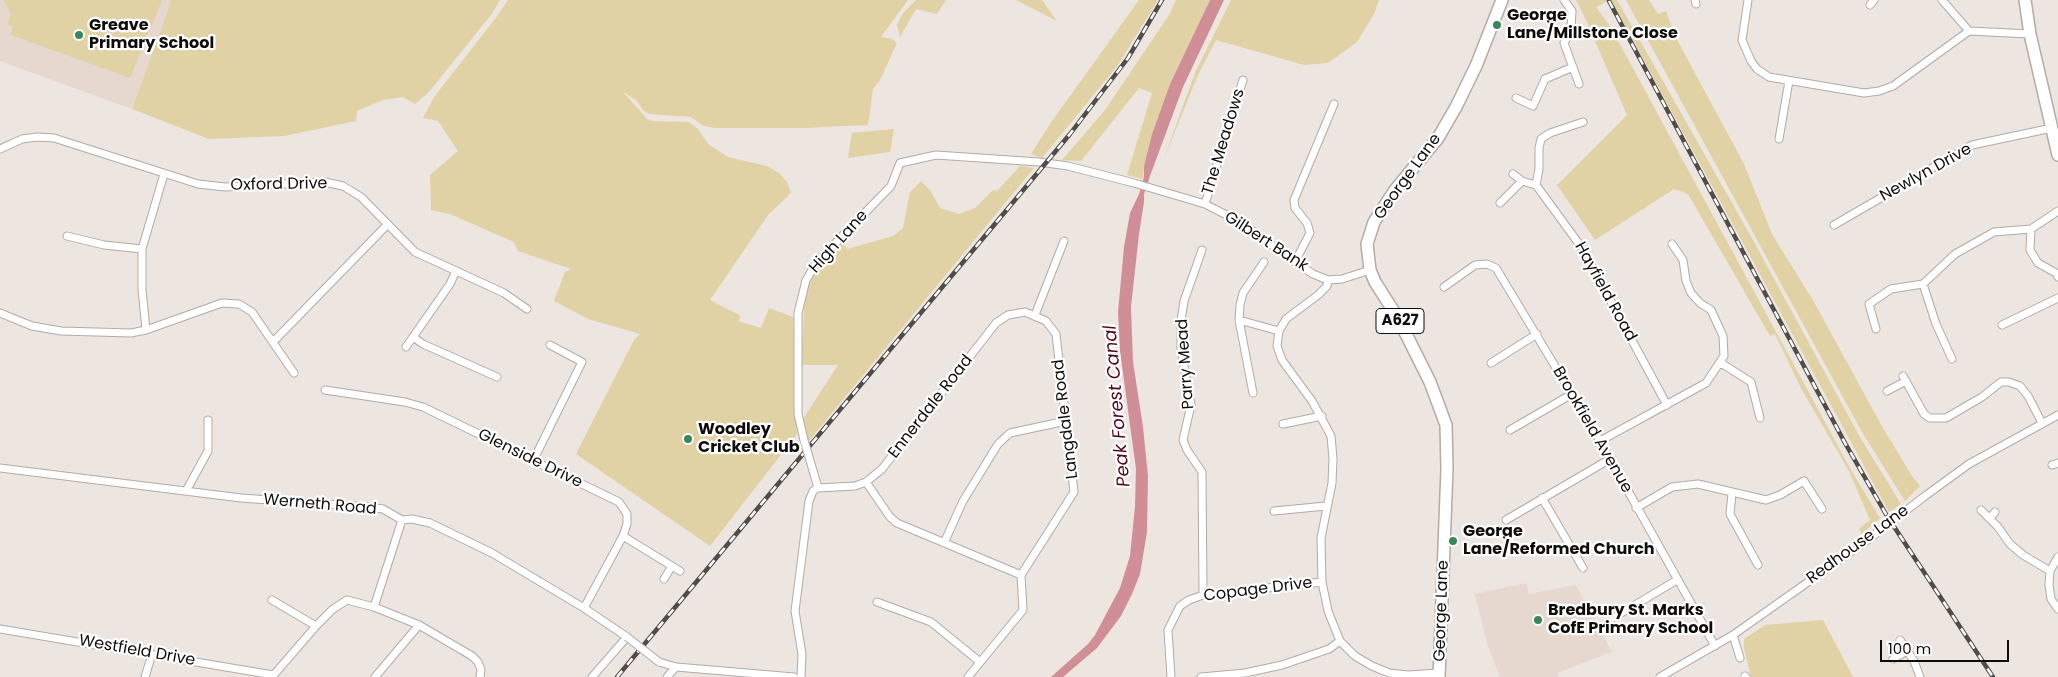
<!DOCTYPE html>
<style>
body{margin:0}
#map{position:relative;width:2058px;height:677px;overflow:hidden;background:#ece5e0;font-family:Poppins,sans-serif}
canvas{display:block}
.scale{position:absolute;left:1880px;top:640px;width:129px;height:22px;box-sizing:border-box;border:2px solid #0f0d0b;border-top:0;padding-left:6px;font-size:15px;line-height:18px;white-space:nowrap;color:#0f0d0b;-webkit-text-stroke:4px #fff;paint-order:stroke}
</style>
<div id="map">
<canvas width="2058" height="677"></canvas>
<div class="scale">100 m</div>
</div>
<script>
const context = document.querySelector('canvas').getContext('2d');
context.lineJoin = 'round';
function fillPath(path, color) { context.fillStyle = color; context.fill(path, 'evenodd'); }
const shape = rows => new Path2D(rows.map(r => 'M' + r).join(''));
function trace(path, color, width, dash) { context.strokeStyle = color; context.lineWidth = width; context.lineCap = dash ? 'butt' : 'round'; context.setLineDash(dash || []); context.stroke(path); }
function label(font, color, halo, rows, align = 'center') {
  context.font = font + ' Poppins,sans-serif'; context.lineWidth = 4.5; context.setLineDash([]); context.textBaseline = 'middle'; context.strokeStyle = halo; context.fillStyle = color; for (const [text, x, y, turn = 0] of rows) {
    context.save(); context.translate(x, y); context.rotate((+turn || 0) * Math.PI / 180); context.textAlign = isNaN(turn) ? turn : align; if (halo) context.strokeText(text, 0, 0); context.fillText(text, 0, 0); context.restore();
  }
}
const built = shape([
 [0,0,170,0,168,10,132,109,0,61],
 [1526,583,1529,594,1576,585,1612,652,1557,673,1559,677,1500,677,1488,646,1475,594]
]);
const green = shape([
 [4,0,162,0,130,78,11,35,12,27,7,24,11,15],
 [170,0,500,0,491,15,429,92,415,104,403,97,383,100,357,111,356,121,284,136,209,139,132,109,168,10],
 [508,0,908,0,881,37,892,39,897,43,880,80,873,89,868,125,805,128,715,128,704,126,691,117,649,114,643,110,636,100,623,92,647,119,653,121,689,122,698,129,708,144,728,157,767,166,779,173,787,182,791,193,768,215,710,300,741,316,738,321,761,328,769,308,793,317,797,434,710,546,576,454,634,340,640,334,588,319,554,301,565,272,571,269,518,251,514,242,450,214,431,210,430,175,458,151,438,121,423,118,434,97,495,19],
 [916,0,946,0,937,14,916,9,900,37,897,25,903,13],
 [1016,0,1042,0,1057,21],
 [1139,0,1158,0,1118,65,1042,158,1031,154,1052,121],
 [1176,0,1210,0,1170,84,1152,134,1144,166,1143,179,1127,175,1152,93,1139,88,1081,161,1062,160,1105,110,1169,15],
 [1231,0,1379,0,1374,14,1357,42,1328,63,1304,65,1216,40,1198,75,1163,161,1195,73],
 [1576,0,1610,0,1596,7,1610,26,1851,470,1880,518,1862,534,1859,529,1870,520,1849,471,1802,390,1775,334,1770,336,1688,194,1674,189,1595,240,1557,185,1627,115,1585,18],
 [1611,0,1617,0,1753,240,1861,439,1901,504,1889,512],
 [1626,0,1649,0,1658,14,1666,11,1675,36,1744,164,1772,234,1814,302,1884,430,1912,476,1920,486,1905,501,1862,432],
 [894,129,890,152,848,158,852,133],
 [1020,166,1034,168,808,442,803,419,838,365,802,365,804,303,808,286,821,263,842,241,847,249,893,236,903,228,910,192,921,181,930,190,940,208,959,214,975,208,993,190,997,191],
 [1823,620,1853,677,1751,677,1744,648,1744,639,1765,625]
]);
const water = shape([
 [1210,0,1224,0,1183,87,1150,176,1144,194,1144,202,1139,234,1131,307,1133,362,1143,427,1148,476,1147,532,1140,574,1132,594,1121,616,1097,648,1063,677,1051,677,1088,644,1095,635,1120,588,1130,556,1135,506,1136,469,1120,351,1118,312,1124,247,1130,213,1139,194,1144,177,1144,166,1152,134,1170,84]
]);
const minor = shape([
 [1564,0,1572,11,1571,30,1564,43,1579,84],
 [1695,0,1696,4],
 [1748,0,1742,40,1751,61,1757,69,1769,77,1864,93,1879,91,1893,86,1969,31,2030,34],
 [1942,0,1969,31],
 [1870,5,1874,0],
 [1516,98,1533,106,1545,79,1573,67],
 [1779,139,1789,81],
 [0,149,22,139,37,137,54,138,198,184,225,187,325,182,343,186,361,197,415,252,504,293,527,309],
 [1513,174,1522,181],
 [1536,185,1539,169,1539,148,1541,139,1550,133,1583,122],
 [1500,203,1522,181,1536,185,1582,248,1667,405],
 [1205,204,1243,80],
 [1834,225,1972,145,2052,128],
 [2031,229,2030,250,2038,263,2056,273,2058,277],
 [67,236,104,245,142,249],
 [1202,250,1184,301,1181,321,1181,349,1191,405,1183,440,1187,450,1202,472,1203,595],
 [1295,262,1310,233,1307,223,1295,208,1294,200,1334,104],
 [1328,280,1327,286,1318,295,1286,319,1279,331,1277,346,1282,360,1312,401,1331,436,1333,459,1332,483,1321,538,1322,582,1328,611,1340,641,1355,656,1372,666,1389,673,1408,675,1439,673],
 [1923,284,1936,324,1952,359],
 [1444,287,1475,265,1487,264,1496,268,1600,441,1715,646],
 [0,313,32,326,61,331,131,333,146,330,222,303,239,304,252,312,294,373],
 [1035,315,1064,241],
 [1239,320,1279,331],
 [2002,325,2058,298],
 [1876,329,1869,304,1891,289,1923,284,1955,254,1994,232,2031,229,2058,211],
 [146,330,142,289,142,249,164,174],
 [413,337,423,344,497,377],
 [273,342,387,225],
 [406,347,450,284,456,271],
 [1491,363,1537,334],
 [1721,363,1751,382,1760,418],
 [1903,376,1924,414,1930,418,1946,418,1982,397,2001,382,2009,382,2020,386,2028,396,2042,423],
 [325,390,405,402,423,407,619,502,627,514,627,524,623,536,584,608],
 [1887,391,1906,381],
 [1253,393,1239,320,1240,305,1243,293,1264,262],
 [1283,424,1322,416],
 [1510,430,1572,394],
 [804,440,798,414,798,313,806,280,817,262,891,186,900,163,936,155,1039,162,1068,166,1134,183,1205,204,1242,223,1295,262,1313,274,1328,280,1342,279,1370,270],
 [1600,441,1706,383,1724,356,1723,336,1711,310,1700,303,1691,293,1686,281,1683,260,1672,244],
 [533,461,582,362,550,345],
 [2052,465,2058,463],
 [0,468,241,498,369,507,383,509,402,520,412,519,430,523,492,553,584,608,627,637,592,677],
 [814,474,818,488],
 [866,482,890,517,897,523,1021,575],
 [818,488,855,486,866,482,882,469,996,323,1008,315,1025,312,1046,321,1056,334,1074,492,1021,575,1023,610,968,677],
 [186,491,208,451,208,420],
 [1732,493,1730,514,1758,565],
 [1925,496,1969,464,2058,415],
 [1542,498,1583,568],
 [1636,508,1672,487,1698,484,1766,500,1780,495,1804,481,1822,509],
 [1981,510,1998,527,2010,544,2023,555,2050,571],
 [1274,511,1326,506],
 [1990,518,1995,512],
 [1506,520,1610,459],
 [623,536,680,571],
 [944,543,963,501,998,444,1010,433,1066,421],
 [2058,557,2050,571,2049,585,2051,599,2058,609],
 [664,579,672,566],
 [272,600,316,626],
 [877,602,931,622,980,662],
 [374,607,402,520],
 [1613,618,1677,580],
 [0,629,273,675],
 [1733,635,1740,658],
 [1900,640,1914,661,1920,677],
 [1893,659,1907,651],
 [659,662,676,667,794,677],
 [1745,676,1746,677],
 [145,677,152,654],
 [272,677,316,626,333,609,347,600,374,607,419,625,472,656,478,662,481,670,480,677],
 [375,677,419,625],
 [667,677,676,667],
 [801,677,802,654,795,611,809,501,813,491,818,488],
 [1171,677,1168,630,1180,606,1189,600,1203,595,1322,582],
 [1201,677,1245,673,1282,665,1329,649,1340,641],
 [1660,677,1733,635,1869,539]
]);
const primary = shape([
 [2025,0,2030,34,2058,155],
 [1439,677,1447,469,1446,425,1430,382,1398,318,1375,282,1370,270,1367,244,1374,222,1395,190,1438,138,1456,107,1476,66,1502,0]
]);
const rail = shape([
 [1609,1,1845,443,1887,516,1993,677],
 [617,677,1070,134,1128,58,1162,0]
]);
const minorBridge = shape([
 [804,440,814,474],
 [1869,539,1925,496],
 [627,637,659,662]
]);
const markers = [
 [1497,25,5,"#398859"],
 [79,35,5,"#398859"],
 [688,439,5,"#398859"],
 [1453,541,5,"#398859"],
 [1538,620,5,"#398859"]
];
const shields = [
 [1400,321,48]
];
const shieldNames = [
 ["A627",1400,321]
];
const poiNames = [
 ["George",1507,16],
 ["Lane/Millstone Close",1507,34],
 ["Greave",89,26],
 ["Primary School",89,44],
 ["Woodley",698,430],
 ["Cricket Club",698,448],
 ["George",1463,532],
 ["Lane/Reformed Church",1463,550],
 ["Bredbury St. Marks",1548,611],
 ["CofE Primary School",1548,629]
];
const streetNames = [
 ["The Meadows",1224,142,-73],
 ["Newlyn Drive",1926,173,-29],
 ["George Lane",1408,177,-54],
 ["Oxford Drive",279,185,-1],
 ["High Lane",839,242,-48],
 ["Gilbert Bank",1266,242,33],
 ["Hayfield Road",1605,292,61],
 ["Parry Mead",1186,364,-94],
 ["Ennerdale Road",931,407,-52],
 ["Langdale Road",1066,419,-97],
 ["Brookfield Avenue",1592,430,60],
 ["Glenside Drive",530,459,26],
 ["Werneth Road",320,505,5],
 ["Redhouse Lane",1858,545,-36],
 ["Copage Drive",1258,590,-7],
 ["George Lane",1442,611,-88],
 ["Westfield Drive",137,651,10]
];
const waterNames = [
 ["Peak Forest Canal",1118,406,-95]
];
fillPath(built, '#e6d7cf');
fillPath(green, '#e0d2a5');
fillPath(water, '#d08f96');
trace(minor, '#b2aba6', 9);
trace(primary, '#b2aba6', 14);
trace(minor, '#fff', 7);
trace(primary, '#fff', 11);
trace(rail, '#504c49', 4.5);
trace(rail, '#fff', 2.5, [8]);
trace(minorBridge, '#b2aba6', 9, []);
trace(minorBridge, '#fff', 7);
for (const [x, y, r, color] of markers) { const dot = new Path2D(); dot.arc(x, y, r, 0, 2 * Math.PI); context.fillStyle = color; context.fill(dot); trace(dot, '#fff', 2); }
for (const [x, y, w] of shields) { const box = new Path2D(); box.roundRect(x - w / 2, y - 12.5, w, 25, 4); context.fillStyle = '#fff'; context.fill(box); trace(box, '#0f0d0b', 1); }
label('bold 15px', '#0f0d0b', null, shieldNames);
label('bold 16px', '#0f0d0b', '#fff', poiNames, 'left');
label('16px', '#0f0d0b', '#fff', streetNames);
label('italic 18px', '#54041c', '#fff', waterNames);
</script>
